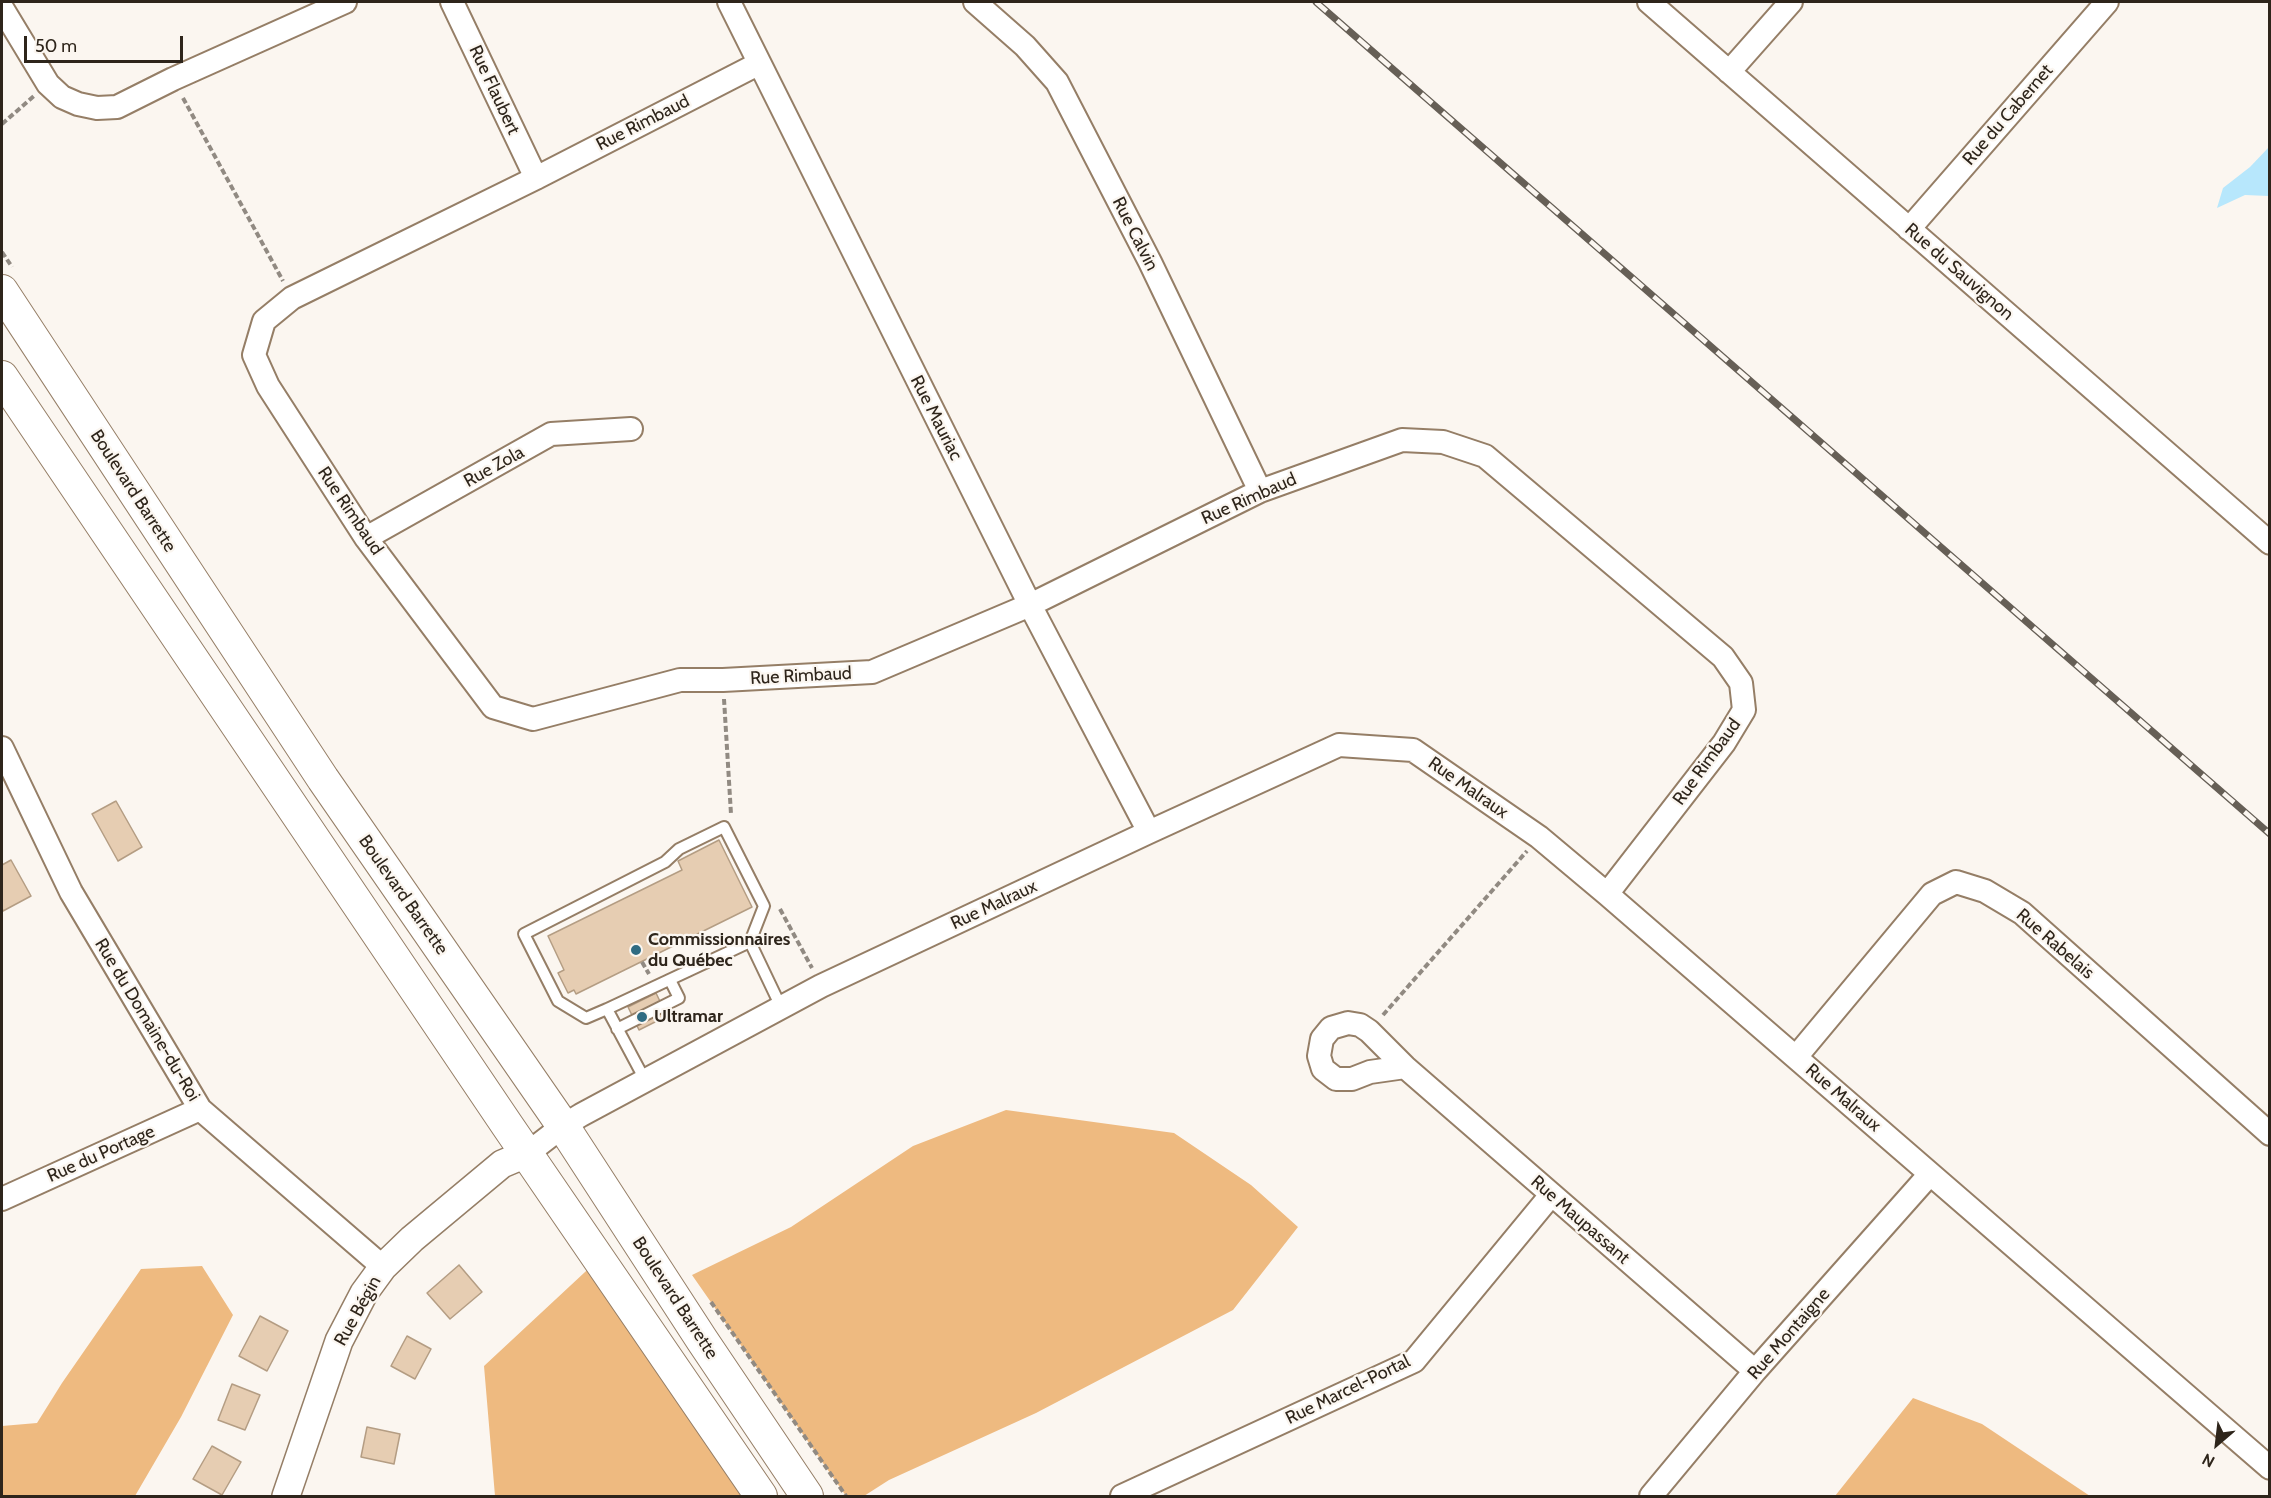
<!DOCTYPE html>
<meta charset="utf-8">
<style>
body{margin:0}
#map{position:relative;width:2271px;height:1498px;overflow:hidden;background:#fbf6f0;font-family:Cabin,sans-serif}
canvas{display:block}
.frame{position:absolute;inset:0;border:3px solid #2e251b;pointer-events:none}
.north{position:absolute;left:2187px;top:1414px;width:60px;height:60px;-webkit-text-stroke:4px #fbf6f0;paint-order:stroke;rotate:208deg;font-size:16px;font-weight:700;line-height:24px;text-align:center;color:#2e251b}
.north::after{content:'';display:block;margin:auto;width:21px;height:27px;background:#2e251b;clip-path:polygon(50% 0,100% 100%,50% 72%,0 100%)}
.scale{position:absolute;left:24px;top:36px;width:159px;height:27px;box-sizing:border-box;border:3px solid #2e251b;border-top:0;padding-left:8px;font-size:18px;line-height:21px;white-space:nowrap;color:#2e251b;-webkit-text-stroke:4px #fbf6f0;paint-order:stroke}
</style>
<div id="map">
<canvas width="2271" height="1498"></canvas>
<div class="frame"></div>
<div class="north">N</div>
<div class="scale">50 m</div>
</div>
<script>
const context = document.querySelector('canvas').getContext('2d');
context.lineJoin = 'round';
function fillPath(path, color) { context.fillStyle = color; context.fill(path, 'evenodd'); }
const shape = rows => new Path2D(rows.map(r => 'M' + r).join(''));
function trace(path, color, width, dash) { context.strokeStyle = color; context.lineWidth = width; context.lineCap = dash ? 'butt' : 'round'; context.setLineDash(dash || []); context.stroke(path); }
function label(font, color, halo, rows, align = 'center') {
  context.font = font + ' Cabin,sans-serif'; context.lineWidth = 4.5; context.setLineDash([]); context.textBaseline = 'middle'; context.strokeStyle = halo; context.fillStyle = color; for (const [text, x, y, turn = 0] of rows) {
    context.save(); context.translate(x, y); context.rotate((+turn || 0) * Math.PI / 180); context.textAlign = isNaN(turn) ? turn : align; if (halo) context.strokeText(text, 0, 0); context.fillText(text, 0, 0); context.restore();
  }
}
const forest = shape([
 [1006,1110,1174,1133,1251,1185,1298,1227,1233,1310,1036,1413,889,1480,864,1496,846,1496,692,1275,791,1227,913,1146],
 [599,1259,761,1496,495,1496,484,1366],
 [202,1266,233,1315,181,1417,135,1496,2,1496,2,1426,37,1423,62,1383,141,1269],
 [1913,1398,1982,1424,2090,1496,1835,1496]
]);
const water = shape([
 [2269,147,2269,196,2245,195,2217,208,2223,188,2250,167]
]);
const building = shape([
 [116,801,142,847,118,861,92,814,116,801],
 [719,840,752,907,576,994,574,990,568,993,558,973,564,970,548,936,682,870,678,861,719,840],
 [11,860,31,896,3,911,2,908,2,865,11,860],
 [656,993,667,1016,639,1030,628,1007,656,993],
 [459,1265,482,1292,450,1319,427,1293,459,1265],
 [260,1316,288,1331,267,1371,239,1356,260,1316],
 [407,1336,431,1349,415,1379,391,1366,407,1336],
 [232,1384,260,1395,245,1430,218,1420,232,1384],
 [367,1427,400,1434,394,1464,361,1457,367,1427],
 [212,1446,241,1462,222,1495,193,1479,212,1446]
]);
const path = shape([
 [183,98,283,281],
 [2,124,34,96],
 [2,252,12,267],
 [724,699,731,814],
 [780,909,812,968],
 [642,962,649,974],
 [1383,1015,1527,851],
 [711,1302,846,1496]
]);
const service = shape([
 [607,1009,586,1018,558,1001,524,934,665,862,679,849,724,827,764,906,750,942],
 [617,1029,679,998,670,980],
 [645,1080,607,1009,750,942,781,1007]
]);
const minor = shape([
 [452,2,536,178],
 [729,2,1030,605,1149,832],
 [975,2,1025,46,1057,82,1150,262,1260,491],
 [1649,2,2270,543],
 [2,8,48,84,62,97,78,104,97,108,117,107,173,79,345,2],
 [758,64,536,178,292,298,264,321,254,355,268,386,366,538,493,707,533,719,680,680,723,680,872,672,1030,605,1260,491,1402,440,1443,442,1485,456,1723,657,1741,683,1744,710,1724,743,1607,894],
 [1729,72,1791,2],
 [1909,229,2107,2],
 [366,538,551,434,631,429],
 [2,748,71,892,200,1109,383,1267],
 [1796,1057,1932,894,1956,882,1985,891,2022,913,2270,1134],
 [1405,1067,1370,1072,1352,1079,1336,1079,1323,1069,1319,1056,1322,1039,1331,1028,1348,1023,1360,1025,1369,1031,1405,1067,1755,1371],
 [528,1153,563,1126,581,1115,821,986,1149,832,1339,745,1413,750,1539,837,1607,894,2270,1468],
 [2,1199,200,1109],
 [1122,1496,1414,1361,1551,1195],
 [1651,1496,1755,1371,1930,1174]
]);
const tertiary = shape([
 [286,1496,339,1341,364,1293,383,1267,412,1239,502,1164,528,1153]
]);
const secondary = shape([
 [2,291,323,779,563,1126,702,1340,807,1496],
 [2,377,507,1125,761,1496]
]);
const rail = shape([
 [1316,2,2270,834]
]);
const markers = [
 [636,950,6,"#2f6b82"],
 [642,1017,6,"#2f6b82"]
];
const streetNames = [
 ["Rue Flaubert",494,90,65],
 ["Rue du Cabernet",2008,115,-49],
 ["Rue Rimbaud",643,123,-27],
 ["Rue Calvin",1135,234,63],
 ["Rue du Sauvignon",1959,272,41],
 ["Rue Mauriac",936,418,63],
 ["Rue Zola",494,467,-29],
 ["Boulevard Barrette",133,491,57],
 ["Rue Rimbaud",1249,499,-24],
 ["Rue Rimbaud",350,511,56],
 ["Rue Rimbaud",801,676,-3],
 ["Rue Rimbaud",1707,762,-54],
 ["Rue Malraux",1468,788,35],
 ["Boulevard Barrette",403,895,55],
 ["Rue Malraux",994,905,-25],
 ["Rue Rabelais",2055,944,41],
 ["Rue du Domaine-du-Roi",147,1020,59],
 ["Rue Malraux",1843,1098,41],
 ["Rue du Portage",101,1154,-24],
 ["Rue Maupassant",1580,1220,41],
 ["Boulevard Barrette",675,1298,57],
 ["Rue Bégin",358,1311,-61],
 ["Rue Montaigne",1789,1334,-49],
 ["Rue Marcel-Portal",1348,1390,-26]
];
const poiNames = [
 ["Commissionnaires",648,940],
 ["du Québec",648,961],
 ["Ultramar",654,1017]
];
fillPath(forest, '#eeba80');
fillPath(water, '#b7e7fc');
fillPath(building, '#e6cdb2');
trace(building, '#b49d83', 1.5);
trace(service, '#957e66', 14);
trace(minor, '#957e66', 26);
trace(tertiary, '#957e66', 30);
trace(secondary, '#957e66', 34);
trace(path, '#918a82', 4, [6, 3]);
trace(service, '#fff', 10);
trace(minor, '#fff', 22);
trace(tertiary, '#fff', 27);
trace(secondary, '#fff', 32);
trace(rail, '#665f56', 7);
trace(rail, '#fbf6f0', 4.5, [14]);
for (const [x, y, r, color] of markers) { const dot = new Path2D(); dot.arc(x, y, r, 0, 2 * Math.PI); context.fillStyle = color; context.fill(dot); trace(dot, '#fbf6f0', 2); }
label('18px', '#2e251b', '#fbf6f0', streetNames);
label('bold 18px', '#2e251b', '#fbf6f0', poiNames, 'left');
</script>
